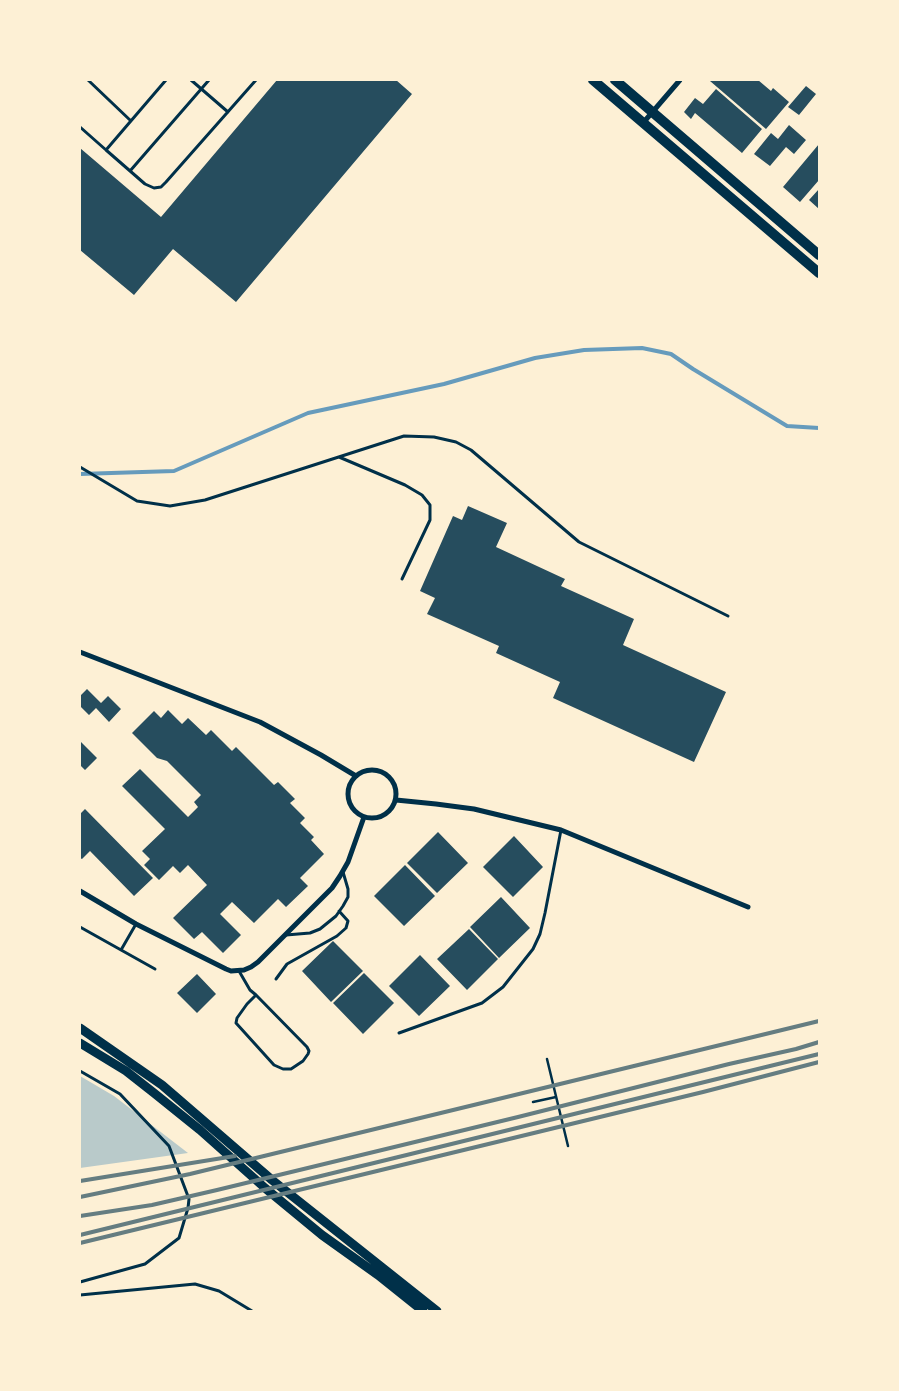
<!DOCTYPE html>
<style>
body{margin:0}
#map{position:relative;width:899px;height:1391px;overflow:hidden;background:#fdf0d5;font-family:Lato,sans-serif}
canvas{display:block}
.frame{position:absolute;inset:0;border:81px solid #fdf0d5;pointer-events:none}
</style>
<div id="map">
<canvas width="899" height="1391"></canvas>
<div class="frame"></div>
</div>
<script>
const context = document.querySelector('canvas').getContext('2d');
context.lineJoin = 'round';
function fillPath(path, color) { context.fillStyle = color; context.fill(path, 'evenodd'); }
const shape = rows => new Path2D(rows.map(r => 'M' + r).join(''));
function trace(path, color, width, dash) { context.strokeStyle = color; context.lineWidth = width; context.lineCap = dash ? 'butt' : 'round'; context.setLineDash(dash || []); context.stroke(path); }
const green = shape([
 [80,1076,114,1096,188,1153,80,1168]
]);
const stream = shape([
 [80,474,174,471,308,413,444,384,535,358,584,350,642,348,671,354,693,369,787,426,819,428]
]);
const building = shape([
 [277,80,396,80,412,94,236,302,173,249,134,295,80,250,80,148,161,217],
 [711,80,758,80,771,91,773,88,789,102,766,129,710,81],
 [806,86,816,94,799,115,788,107],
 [716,89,762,129,742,153,695,113,691,119,684,112,695,98,703,104],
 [789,125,806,140,794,154,786,147,770,166,754,154,771,133,778,139],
 [819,144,819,180,800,202,783,187],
 [819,189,819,209,809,200],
 [468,506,507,523,496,547,565,579,561,586,634,619,623,645,726,692,694,762,553,698,560,682,496,653,499,646,427,614,435,598,420,591,453,516,462,520],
 [87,689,101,703,108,696,121,709,109,722,96,708,89,715,80,706,80,696],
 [168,710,182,724,188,718,206,735,211,730,232,751,236,747,274,785,278,782,295,799,290,803,305,818,300,823,314,837,311,840,324,854,300,878,308,886,286,907,278,899,254,923,232,902,220,914,241,935,223,953,202,932,194,939,173,918,207,885,188,865,180,873,173,866,159,880,144,865,150,859,142,851,165,829,122,786,140,769,188,817,198,807,194,802,201,795,167,761,157,758,132,733,154,711,161,718],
 [80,741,97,758,85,770,80,765],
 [85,809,153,878,134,896,90,851,82,859,80,858,80,814],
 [438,832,468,863,437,893,407,863],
 [514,836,543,867,513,897,483,867],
 [405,865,435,896,404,926,374,896],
 [501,897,530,928,499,958,470,927],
 [469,929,498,959,467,990,437,959],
 [333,941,363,971,331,1002,302,971],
 [420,955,450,986,419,1016,389,986],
 [364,973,394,1003,363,1034,333,1003],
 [197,974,216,994,197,1013,177,993]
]);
const path = shape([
 [547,1059,568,1146],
 [533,1102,556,1097]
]);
const service = shape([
 [88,80,131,121],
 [191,80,228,112],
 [80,127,106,150,166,80],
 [106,150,145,184,154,188,161,187,166,182,256,80],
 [130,171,209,80],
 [339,457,405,485,422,495,430,505,430,520,402,579],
 [80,467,137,501,170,506,205,500,404,436,434,437,456,442,471,450,579,542,728,616],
 [80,927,155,969],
 [286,935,310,933,320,929,336,916,343,906,348,897,348,889,343,872],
 [121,950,136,924],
 [239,971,250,990,256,995,307,1047,309,1051,308,1054,303,1061,291,1069,283,1069,274,1065,236,1023,237,1018,247,1004,256,995],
 [276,979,287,964,337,936,346,928,348,921,339,911],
 [399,1033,482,1003,503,987,533,949,540,934,545,913,561,830],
 [80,1071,120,1094,169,1146,189,1199,188,1208,179,1238,145,1264,80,1282],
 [80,1295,195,1284,219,1291,252,1311]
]);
const minor = shape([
 [643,123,680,80],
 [80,652,260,722,321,755,356,776],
 '348 794a24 24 0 1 1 48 0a24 24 0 1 1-48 0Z',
 [396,800,436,804,474,809,561,830,748,907],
 [80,891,136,924,226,969,231,971,244,970,251,967,258,962,332,888,340,876,348,862,364,817]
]);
const tertiary = shape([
 [80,1028,162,1085,272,1180,437,1311],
 [80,1043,126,1071,154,1093,200,1130,265,1188,322,1235,378,1275,423,1311]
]);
const primary = shape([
 [593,80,819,273],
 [615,80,819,255]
]);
const rail = shape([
 [80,1181,235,1156],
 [80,1197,190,1174,819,1021],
 [80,1216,152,1205,217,1190,518,1117,729,1064,796,1049,819,1042],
 [80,1235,819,1054],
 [80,1243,703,1092,819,1062]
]);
fillPath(green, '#b9caca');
trace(stream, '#669bbc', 4);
fillPath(building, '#264d5e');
trace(path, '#003049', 2.5);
trace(service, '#003049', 3);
trace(minor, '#003049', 5);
trace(tertiary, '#003049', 9);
trace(primary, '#003049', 10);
trace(rail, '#657d81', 4);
</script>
